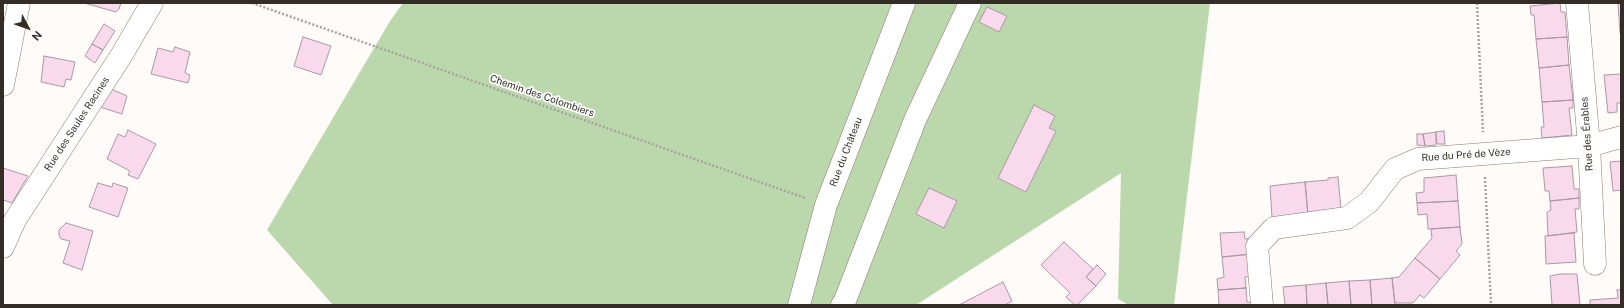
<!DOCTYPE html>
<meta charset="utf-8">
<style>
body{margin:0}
#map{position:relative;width:1624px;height:308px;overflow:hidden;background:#fffbf8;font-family:"Public Sans",sans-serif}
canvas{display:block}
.frame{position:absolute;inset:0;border:4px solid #342d27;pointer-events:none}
.north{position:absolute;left:8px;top:8px;width:40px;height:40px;-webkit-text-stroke:3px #fff;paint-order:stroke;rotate:131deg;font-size:11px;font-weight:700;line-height:16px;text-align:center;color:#342d27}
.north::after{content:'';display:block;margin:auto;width:14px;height:18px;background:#342d27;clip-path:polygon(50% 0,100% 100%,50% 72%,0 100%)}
</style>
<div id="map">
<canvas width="1624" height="308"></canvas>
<div class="frame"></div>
<div class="north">N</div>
</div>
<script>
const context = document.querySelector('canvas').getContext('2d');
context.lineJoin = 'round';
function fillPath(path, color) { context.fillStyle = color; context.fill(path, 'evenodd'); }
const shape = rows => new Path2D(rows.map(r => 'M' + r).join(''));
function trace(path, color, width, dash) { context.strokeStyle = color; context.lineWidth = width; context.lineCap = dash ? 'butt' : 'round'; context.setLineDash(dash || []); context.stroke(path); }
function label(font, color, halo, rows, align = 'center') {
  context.font = font + ' "Public Sans",sans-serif'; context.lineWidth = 3.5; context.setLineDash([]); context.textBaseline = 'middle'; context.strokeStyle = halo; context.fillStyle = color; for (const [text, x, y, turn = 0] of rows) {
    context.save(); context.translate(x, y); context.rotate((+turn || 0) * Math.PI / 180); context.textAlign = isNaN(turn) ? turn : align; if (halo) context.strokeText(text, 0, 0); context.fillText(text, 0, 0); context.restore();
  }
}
const green = shape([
 [403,3,1210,3,1174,305,1129,305,1118,299,1121,173,916,305,333,305,267,230,390,21]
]);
const building = shape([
 [84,3,121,3,119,9,116,12,84,3],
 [1560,3,1561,12,1565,12,1567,37,1536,39,1534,15,1531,15,1530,6,1560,3],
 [1618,3,1621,3,1621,32,1620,33,1618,3],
 [987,7,1007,16,999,32,979,22,987,7],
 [104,24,115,31,103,50,92,44,104,24],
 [303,37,331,46,321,75,294,66,303,37],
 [1567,37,1569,65,1539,68,1536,39,1567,37],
 [92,44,103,50,95,63,85,56,92,44],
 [175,47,190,52,185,73,190,75,188,83,151,74,158,48,173,52,175,47],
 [44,56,75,62,71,80,66,79,64,87,41,82,44,56],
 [1569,65,1573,100,1542,102,1539,68,1569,65],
 [1621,74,1621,103,1617,103,1617,112,1608,113,1604,75,1621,74],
 [111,89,127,96,122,114,100,107,111,89],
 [1573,100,1573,108,1569,108,1572,135,1542,138,1541,127,1544,127,1542,102,1573,100],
 [1034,105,1055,116,1049,128,1056,131,1026,192,998,178,1034,105],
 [128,130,156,144,138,179,128,175,130,171,107,159,118,134,125,137,128,130],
 [1444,131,1445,144,1437,144,1436,132,1444,131],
 [1436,132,1436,145,1425,146,1423,134,1436,132],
 [1417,134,1423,134,1425,146,1417,145,1417,134],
 [1621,161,1621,190,1613,191,1610,162,1621,161],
 [1572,166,1574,189,1579,189,1579,198,1550,201,1549,191,1545,191,1543,168,1572,166],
 [3,168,28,176,12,203,3,200,3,168],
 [1456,175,1458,201,1417,203,1416,193,1424,192,1424,178,1456,175],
 [1338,177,1341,209,1333,209,1333,213,1308,215,1305,182,1328,180,1328,178,1338,177],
 [1305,182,1308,215,1272,218,1270,186,1305,182],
 [98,183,112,187,113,183,128,188,118,217,89,207,98,183],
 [929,188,957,201,944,228,916,214,929,188],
 [1579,198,1579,209,1575,209,1577,232,1548,236,1547,212,1551,210,1550,201,1579,198],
 [1458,201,1460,227,1428,229,1427,214,1418,215,1417,203,1458,201],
 [66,223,93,231,82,270,63,263,70,241,61,239,59,235,59,230,66,223],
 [1460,227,1462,244,1456,251,1460,255,1440,279,1415,258,1432,238,1431,229,1460,227],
 [1244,232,1245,239,1251,238,1252,254,1222,257,1220,233,1244,232],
 [1574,233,1576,262,1546,264,1545,236,1574,233],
 [1064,242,1093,269,1086,277,1096,286,1077,305,1075,305,1066,297,1070,293,1041,265,1064,242],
 [1252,254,1254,276,1245,277,1246,288,1218,290,1217,279,1224,277,1222,257,1252,254],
 [1415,258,1440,279,1424,298,1420,295,1413,303,1395,303,1392,278,1399,277,1415,258],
 [1097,265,1106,274,1096,286,1086,277,1097,265],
 [1560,274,1577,274,1580,305,1552,305,1550,276,1560,274],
 [1392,278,1395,305,1372,305,1370,280,1392,278],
 [1370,280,1372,305,1351,305,1349,281,1370,280],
 [1349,281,1351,305,1328,305,1326,283,1349,281],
 [1003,282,1012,301,1005,305,959,305,1003,282],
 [1326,283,1328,305,1307,305,1306,285,1326,283],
 [1306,285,1307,305,1285,305,1283,287,1306,285],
 [1246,288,1247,302,1257,303,1257,305,1219,305,1218,290,1246,288],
 [1617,290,1621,290,1621,305,1590,305,1590,300,1618,298,1617,290]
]);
const path = shape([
 [252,3,805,198],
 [1477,3,1483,132],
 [1485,177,1491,305]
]);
const minor = shape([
 [1577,3,1589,146,1595,264],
 [3,85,19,3],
 [3,247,15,220,121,56,152,3],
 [799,305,826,205,904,3],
 [842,305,844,303,915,120,970,3],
 [1262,305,1257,246,1274,228,1347,218,1369,202,1395,169,1418,159,1589,146,1621,137]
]);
const streetNames = [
 ["Chemin des Colombiers",542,96,19],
 ["Rue des Saules Racines",77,124,-57],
 ["Rue des Érables",1587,134,-94],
 ["Rue du Château",846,152,-69],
 ["Rue du Pré de Vèze",1466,155,-4]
];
fillPath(green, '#bbd8ac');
fillPath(building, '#f8daec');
trace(building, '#ac98a4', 1);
trace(minor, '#8b7a6d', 23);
trace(path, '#a8a29e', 2.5, [2, 2]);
trace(minor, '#fff', 22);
label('10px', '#342d27', '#fff', streetNames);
</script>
